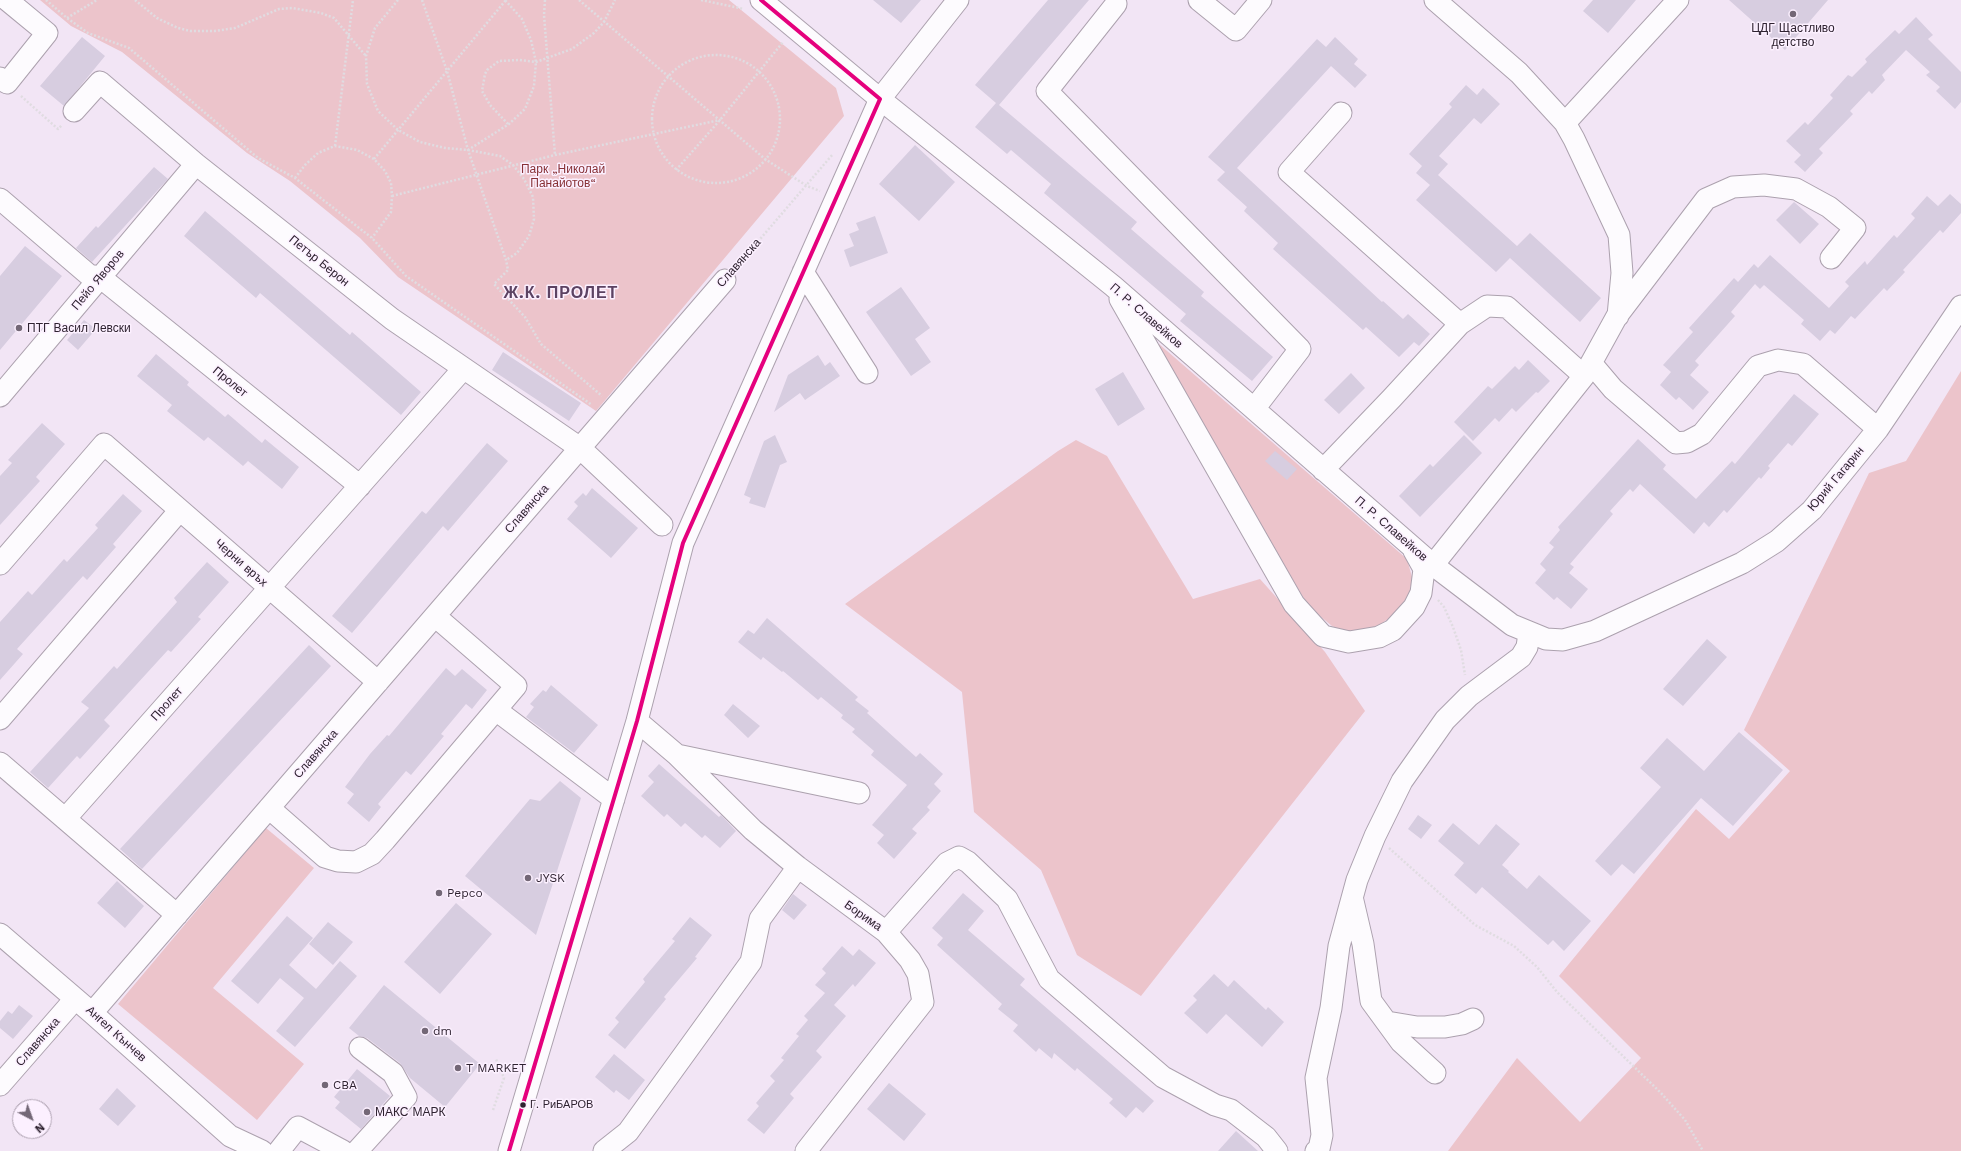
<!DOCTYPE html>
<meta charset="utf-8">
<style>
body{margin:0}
#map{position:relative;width:1961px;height:1151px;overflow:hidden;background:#f2e5f5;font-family:"Work Sans",sans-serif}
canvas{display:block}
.north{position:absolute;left:12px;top:1099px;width:40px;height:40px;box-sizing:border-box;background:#fcf0ff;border:1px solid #aa9ead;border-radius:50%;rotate:139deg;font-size:11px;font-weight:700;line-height:16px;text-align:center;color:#2f2331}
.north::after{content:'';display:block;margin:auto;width:14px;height:18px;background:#736776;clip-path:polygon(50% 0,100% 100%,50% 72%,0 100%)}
</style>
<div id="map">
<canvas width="1961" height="1151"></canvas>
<div class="north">N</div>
</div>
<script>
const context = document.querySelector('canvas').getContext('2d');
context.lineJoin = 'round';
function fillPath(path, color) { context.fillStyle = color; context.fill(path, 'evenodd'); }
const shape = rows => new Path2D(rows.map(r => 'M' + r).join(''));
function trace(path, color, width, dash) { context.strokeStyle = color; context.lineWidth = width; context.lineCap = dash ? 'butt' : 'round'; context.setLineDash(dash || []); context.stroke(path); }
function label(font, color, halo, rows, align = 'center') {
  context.font = font + ' "Work Sans",sans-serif'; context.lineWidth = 3; context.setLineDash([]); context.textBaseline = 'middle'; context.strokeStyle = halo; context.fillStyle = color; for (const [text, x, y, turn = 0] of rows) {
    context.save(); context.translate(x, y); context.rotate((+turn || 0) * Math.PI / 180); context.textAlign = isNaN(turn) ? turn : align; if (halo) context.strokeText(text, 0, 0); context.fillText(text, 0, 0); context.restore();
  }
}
const green = shape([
 [40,0,729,0,836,88,844,116,596,411,398,277,360,238,290,181,247,153,122,52,71,26],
 [1159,344,1407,559,1412,577,1410,592,1399,611,1381,624,1363,632,1346,632,1332,626,1309,607,1157,351],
 [1961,371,1961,1151,1448,1151,1517,1058,1580,1122,1641,1058,1559,976,1696,809,1729,839,1790,771,1744,730,1869,473,1906,461],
 [1076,440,1107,456,1193,599,1260,579,1325,652,1365,711,1141,996,1077,955,1041,870,974,812,962,692,845,604,1058,451],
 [266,828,314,868,213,988,304,1064,257,1120,118,1004]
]);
const building = shape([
 [873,0,921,0,901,23],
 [1048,0,1089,0,999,105,1137,222,1131,229,1204,292,1201,296,1273,357,1252,381,1180,321,1186,314,1044,193,1051,184,1011,150,1007,154,975,127,996,103,975,85],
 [1593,0,1636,0,1608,33,1583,11],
 [1729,0,1828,0,1785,50],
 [1916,17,1933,35,1928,39,1961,72,1961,102,1955,109,1936,91,1940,87,1926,75,1930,72,1906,50,1882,75,1885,80,1872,94,1869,91,1850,111,1853,114,1819,149,1823,153,1805,172,1794,162,1801,155,1786,141,1805,122,1808,125,1833,98,1830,95,1848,75,1852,77,1867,62,1865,59,1895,30,1899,34],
 [82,37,105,56,64,106,40,86],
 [1335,37,1358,59,1354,64,1367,75,1355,88,1331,66,1237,168,1382,302,1383,301,1403,319,1408,314,1430,334,1419,346,1414,342,1399,357,1366,327,1363,330,1273,249,1278,243,1244,211,1247,207,1217,180,1225,172,1208,157,1317,39,1326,47],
 [1466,85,1477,95,1483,88,1500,104,1481,124,1474,118,1439,156,1448,164,1438,175,1517,246,1530,233,1601,298,1580,322,1510,258,1496,272,1416,200,1430,185,1416,173,1422,166,1409,154,1452,107,1449,104],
 [915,145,955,182,919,221,879,184],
 [154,167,168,179,92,262,76,248,96,226,98,228],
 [1950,194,1961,204,1961,213,1943,233,1940,230,1903,270,1905,272,1887,291,1884,288,1855,319,1851,316,1835,334,1830,330,1820,341,1801,324,1804,320,1764,285,1760,289,1755,284,1731,312,1735,316,1695,361,1699,365,1690,375,1709,392,1693,410,1679,397,1676,400,1660,385,1671,372,1663,365,1693,332,1689,328,1734,278,1738,282,1754,264,1758,268,1770,255,1829,308,1849,286,1845,282,1865,261,1867,265,1894,235,1897,238,1915,218,1911,214,1927,196,1938,206],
 [1794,202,1819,224,1800,244,1776,220],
 [205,211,350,335,352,332,421,392,401,415,260,293,256,298,184,236],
 [875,216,888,253,850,267,844,250,854,246,849,234,859,230,856,223],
 [25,246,62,276,0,350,0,276],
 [901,287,930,328,915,339,931,362,911,376,866,312],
 [84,320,96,329,78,350,67,340],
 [503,352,581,403,569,421,492,370],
 [156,354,189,382,187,385,225,417,228,414,262,443,265,439,299,467,282,489,248,461,243,466,208,437,204,441,167,411,172,405,137,376],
 [818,355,825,366,830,362,840,376,805,400,800,393,774,412,788,375],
 [1528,360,1550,381,1538,393,1536,392,1516,412,1512,408,1499,422,1495,418,1473,441,1454,422,1488,386,1492,389,1515,366,1519,370],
 [1123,372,1145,409,1118,426,1095,389],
 [1351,373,1365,388,1339,414,1324,400],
 [1794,394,1819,414,1792,446,1788,443,1768,466,1770,468,1761,479,1759,477,1727,513,1724,510,1709,527,1704,522,1694,534,1640,484,1633,492,1630,489,1610,511,1613,514,1570,564,1574,567,1569,573,1588,589,1571,609,1557,597,1554,600,1535,583,1546,570,1540,564,1554,547,1549,543,1560,530,1558,527,1638,439,1666,465,1663,469,1696,499,1732,461,1735,464],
 [42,423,65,444,36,477,40,481,0,525,0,476,12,463,8,460],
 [775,435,787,462,780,465,765,508,749,503,751,498,744,495,764,441],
 [1464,435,1482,453,1420,517,1399,496,1430,464,1433,467],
 [487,443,508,461,448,531,443,526,352,633,332,616,422,511,426,514],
 [1275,451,1297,469,1287,480,1265,461],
 [592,488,638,528,611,558,567,519,578,506,574,502,583,493,586,496],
 [123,494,142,511,113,544,116,547,87,580,83,576,17,649,23,654,0,680,0,622,28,591,32,595,64,559,67,562,98,528,95,525],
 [207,562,229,582,198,617,201,619,171,652,168,650,104,720,110,726,80,759,77,756,48,788,30,772,89,708,81,702,114,666,117,669,177,602,174,598],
 [767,618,858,697,855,700,869,711,867,713,916,757,920,753,943,774,934,784,941,791,927,807,930,810,912,829,917,833,894,859,877,843,884,835,872,825,907,785,871,755,874,751,852,732,855,729,841,718,843,715,821,697,818,700,783,671,782,672,763,657,761,660,738,642,748,630,754,634],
 [1707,639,1727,657,1683,706,1663,689],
 [309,645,331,666,142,869,120,849],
 [446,668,455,676,462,669,487,690,472,709,466,704,441,734,444,736,411,775,406,771,378,804,381,807,369,822,347,803,354,794,345,787,370,754,387,735,389,736],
 [551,685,598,725,574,753,526,717,534,707,530,704,543,690,546,692],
 [733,704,760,726,748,738,724,715],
 [1739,732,1783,770,1733,826,1701,798,1634,874,1622,864,1611,876,1595,861,1661,787,1640,768,1667,738,1704,771],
 [659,764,719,817,721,815,736,831,720,848,705,835,702,838,685,823,681,827,667,814,664,817,641,796,654,782,648,776],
 [560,781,581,798,536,935,465,876,530,799,540,801],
 [1418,815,1432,825,1421,839,1408,829],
 [1453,823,1479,845,1496,824,1520,844,1502,865,1509,871,1508,872,1527,889,1539,875,1591,921,1564,951,1553,940,1548,945,1482,887,1476,894,1454,875,1464,863,1438,841],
 [117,881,144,906,125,928,97,903],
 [963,893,984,911,968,930,1025,979,1020,985,1154,1101,1143,1113,1136,1107,1126,1118,1109,1103,1113,1099,1077,1068,1075,1071,1054,1053,1052,1059,1039,1048,1036,1052,1013,1031,1018,1025,998,1009,1002,1004,937,945,943,938,932,928],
 [793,894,807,905,794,920,782,910],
 [456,903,492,934,440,994,404,962],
 [287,916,313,938,289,965,316,989,340,961,357,976,295,1047,276,1031,304,998,280,978,258,1004,231,981],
 [690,917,712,935,695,957,697,958,664,997,666,999,625,1049,608,1035,619,1022,615,1018,645,982,643,979,675,941,672,939],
 [328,922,353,942,333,965,309,944],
 [842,946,853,956,859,949,876,963,855,987,853,984,834,1005,846,1016,816,1051,822,1057,790,1094,794,1098,764,1134,747,1120,759,1106,756,1103,775,1081,770,1076,784,1060,781,1058,799,1036,796,1034,808,1020,804,1016,825,993,815,985,826,973,822,969],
 [1214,974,1228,987,1234,980,1266,1010,1268,1007,1284,1022,1262,1047,1226,1014,1207,1034,1184,1013,1197,1000,1193,996],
 [384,985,480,1064,445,1107,410,1078,400,1063,367,1038,359,1036,349,1028],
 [19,1005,33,1016,13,1039,0,1028,0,1021,8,1011,12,1014],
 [614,1054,645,1080,629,1100,616,1090,614,1093,595,1077],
 [357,1069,390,1096,361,1129,335,1108,340,1102,334,1097],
 [889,1083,926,1114,904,1141,867,1109],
 [117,1088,136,1106,118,1126,99,1109],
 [1236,1131,1258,1151,1218,1151]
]);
const path = shape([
 [46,0,67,18,88,33,129,48,258,158,295,178,372,238,406,276,592,405],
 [135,0,157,18,178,28,190,31,215,31,235,28,279,9,292,8,321,13,334,18,366,56],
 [398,0,375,28,366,56,367,84,378,111,398,130,420,142,445,148,468,150,509,124,525,109,534,86,536,62,531,40,522,19,505,0],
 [422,0,447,71,468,150,506,260,508,270,494,284,525,317,541,344,602,396],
 [545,0,544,15,555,155],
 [579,0,765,159,807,186,820,191],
 [701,0,744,9],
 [67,18,97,0],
 '652 119a64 64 0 1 1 128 0a64 64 0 1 1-128 0Z',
 [21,96,58,129,62,125],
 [508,124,490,105,482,91,485,74,487,70,499,61,519,60,536,62,572,49,594,33,604,22,615,0],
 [335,146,353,0],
 [468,150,500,156,513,165,524,179,533,197,534,219,529,236,517,253,506,260],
 [374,159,506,0],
 [676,170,720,120,783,42],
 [295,178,305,165,318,153,335,146,357,150,374,159,385,171,391,183,392,196,391,212,372,238],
 [392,196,555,155,720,120],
 [737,266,833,154],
 [1438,600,1444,607,1453,627,1461,650,1465,675],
 [1389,848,1475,925,1514,946,1537,967,1557,992,1661,1093,1685,1120,1703,1151],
 [493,1110,504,1078,496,1059]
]);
const minor = shape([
 [761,0,880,99,1113,286,1433,565,1512,625,1546,639,1563,640,1595,631,1742,563,1777,541,1812,510,1878,429,1961,306],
 [1199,0,1236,30,1261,0],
 [1435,0,1519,73,1565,123,1574,139,1619,235,1622,273,1618,316],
 [1116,4,1047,91,1300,349,1254,409],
 [0,78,7,83,47,33,7,0],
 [74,111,100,82,196,164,392,319,580,448,662,525],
 [1341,113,1289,172,1460,324],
 [1565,123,1678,0],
 [0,199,89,275,100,277,360,486],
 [803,272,867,373],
 [1120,299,1294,604,1323,636,1349,642,1379,637,1393,630,1414,607,1421,593,1424,569,1414,551],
 [1591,363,1613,389,1676,443,1687,442,1702,434,1758,366,1778,360,1803,364,1878,429],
 [0,396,196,164],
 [1323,470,1392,398,1460,324,1487,306,1507,307,1584,376],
 [0,564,104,444,378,682],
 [1433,565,1584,376,1617,316,1706,199,1733,187,1764,185,1796,189,1829,207,1855,228,1831,258],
 [496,710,614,799],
 [0,719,180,510],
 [637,721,677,755,753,830,798,867,886,932,910,960,918,974,923,1002,806,1151],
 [677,755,859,793],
 [0,763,177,915],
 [269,808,325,857,338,861,356,862,372,854,385,840,516,686,435,616],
 [65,819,463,369],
 [1353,901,1363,944,1371,1001,1401,1042,1435,1073],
 [886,932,947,863,959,857,968,862,1007,899,1049,979,1163,1077,1215,1105,1231,1110,1266,1137,1277,1151],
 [0,934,92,1013,230,1136,262,1151],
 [92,1013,725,280],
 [1387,1022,1417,1027,1445,1027,1462,1024,1473,1019],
 [0,1085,75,999],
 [279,1151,298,1127,343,1151],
 [357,1151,406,1097,393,1073,360,1048],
 [509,1151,637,721,683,543,880,99,958,0],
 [604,1151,628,1132,751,962,760,919,798,867],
 [1316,1151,1319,1149,1322,1135,1316,1078,1331,1008,1339,946,1357,880,1375,836,1402,781,1445,720,1469,696,1521,657,1527,647,1529,633]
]);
const bus1 = shape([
 [509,1151,637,721,683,543,880,99,761,0]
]);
const markers = [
 [1793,14,4,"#736776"],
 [19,328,4,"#736776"],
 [528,878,4,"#736776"],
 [439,893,4,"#736776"],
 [425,1031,4,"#736776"],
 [458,1068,4,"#736776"],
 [325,1085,4,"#736776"],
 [523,1105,3.5,"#2f2331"],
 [367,1112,4,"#736776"]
];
const busNames = [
 ["Г. РиБАРОВ",530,1105]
];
const poiNames = [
 ["ЦДГ Щастливо",1793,28,"center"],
 ["детство",1793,42,"center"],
 ["ПТГ Васил Левски",27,328],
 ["JYSK",536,878],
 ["Pepco",447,893],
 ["dm",433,1031],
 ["T MARKET",466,1068],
 ["CBA",333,1085],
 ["МАКС МАРК",375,1112]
];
const parkNames = [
 ["Парк „Николай",563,169],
 ["Панайотов“",563,183]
];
const streetNames = [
 ["Петър Берон",319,261,39],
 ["Славянска",739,263,-49],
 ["Пейо Яворов",98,280,-50],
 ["П. Р. Славейков",1146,316,41],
 ["Пролет",230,382,39],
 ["Юрий Гагарин",1836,479,-50],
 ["Славянска",527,509,-49],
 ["П. Р. Славейков",1391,529,41],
 ["Черни връх",241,563,41],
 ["Пролет",167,704,-48],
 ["Славянска",316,754,-49],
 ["Борима",863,916,35],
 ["Ангел Кънчев",116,1034,42],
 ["Славянска",38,1042,-49]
];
const districtNames = [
 ["Ж.К. ПРОЛЕТ",561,293]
];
fillPath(green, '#ecc4cb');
fillPath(building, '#d7cde0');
trace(minor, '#aca1ae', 23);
trace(path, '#e0dce1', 2.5, [2, 2]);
trace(minor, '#fdfbfe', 21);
trace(bus1, '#e5007d', 4);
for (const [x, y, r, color] of markers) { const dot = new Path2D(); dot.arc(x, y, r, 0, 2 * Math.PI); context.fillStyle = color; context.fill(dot); trace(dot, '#fcf0ff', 1.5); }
label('11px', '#2f2331', '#fcf0ff', busNames, 'left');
label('12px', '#2f2331', '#fcf0ff', poiNames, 'left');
label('12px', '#873136', '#fcf0ff', parkNames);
label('12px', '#2f2331', '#fcf0ff', streetNames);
context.letterSpacing = '1px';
label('bold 16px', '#5c4262', '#fcf0ff', districtNames);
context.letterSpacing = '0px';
</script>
